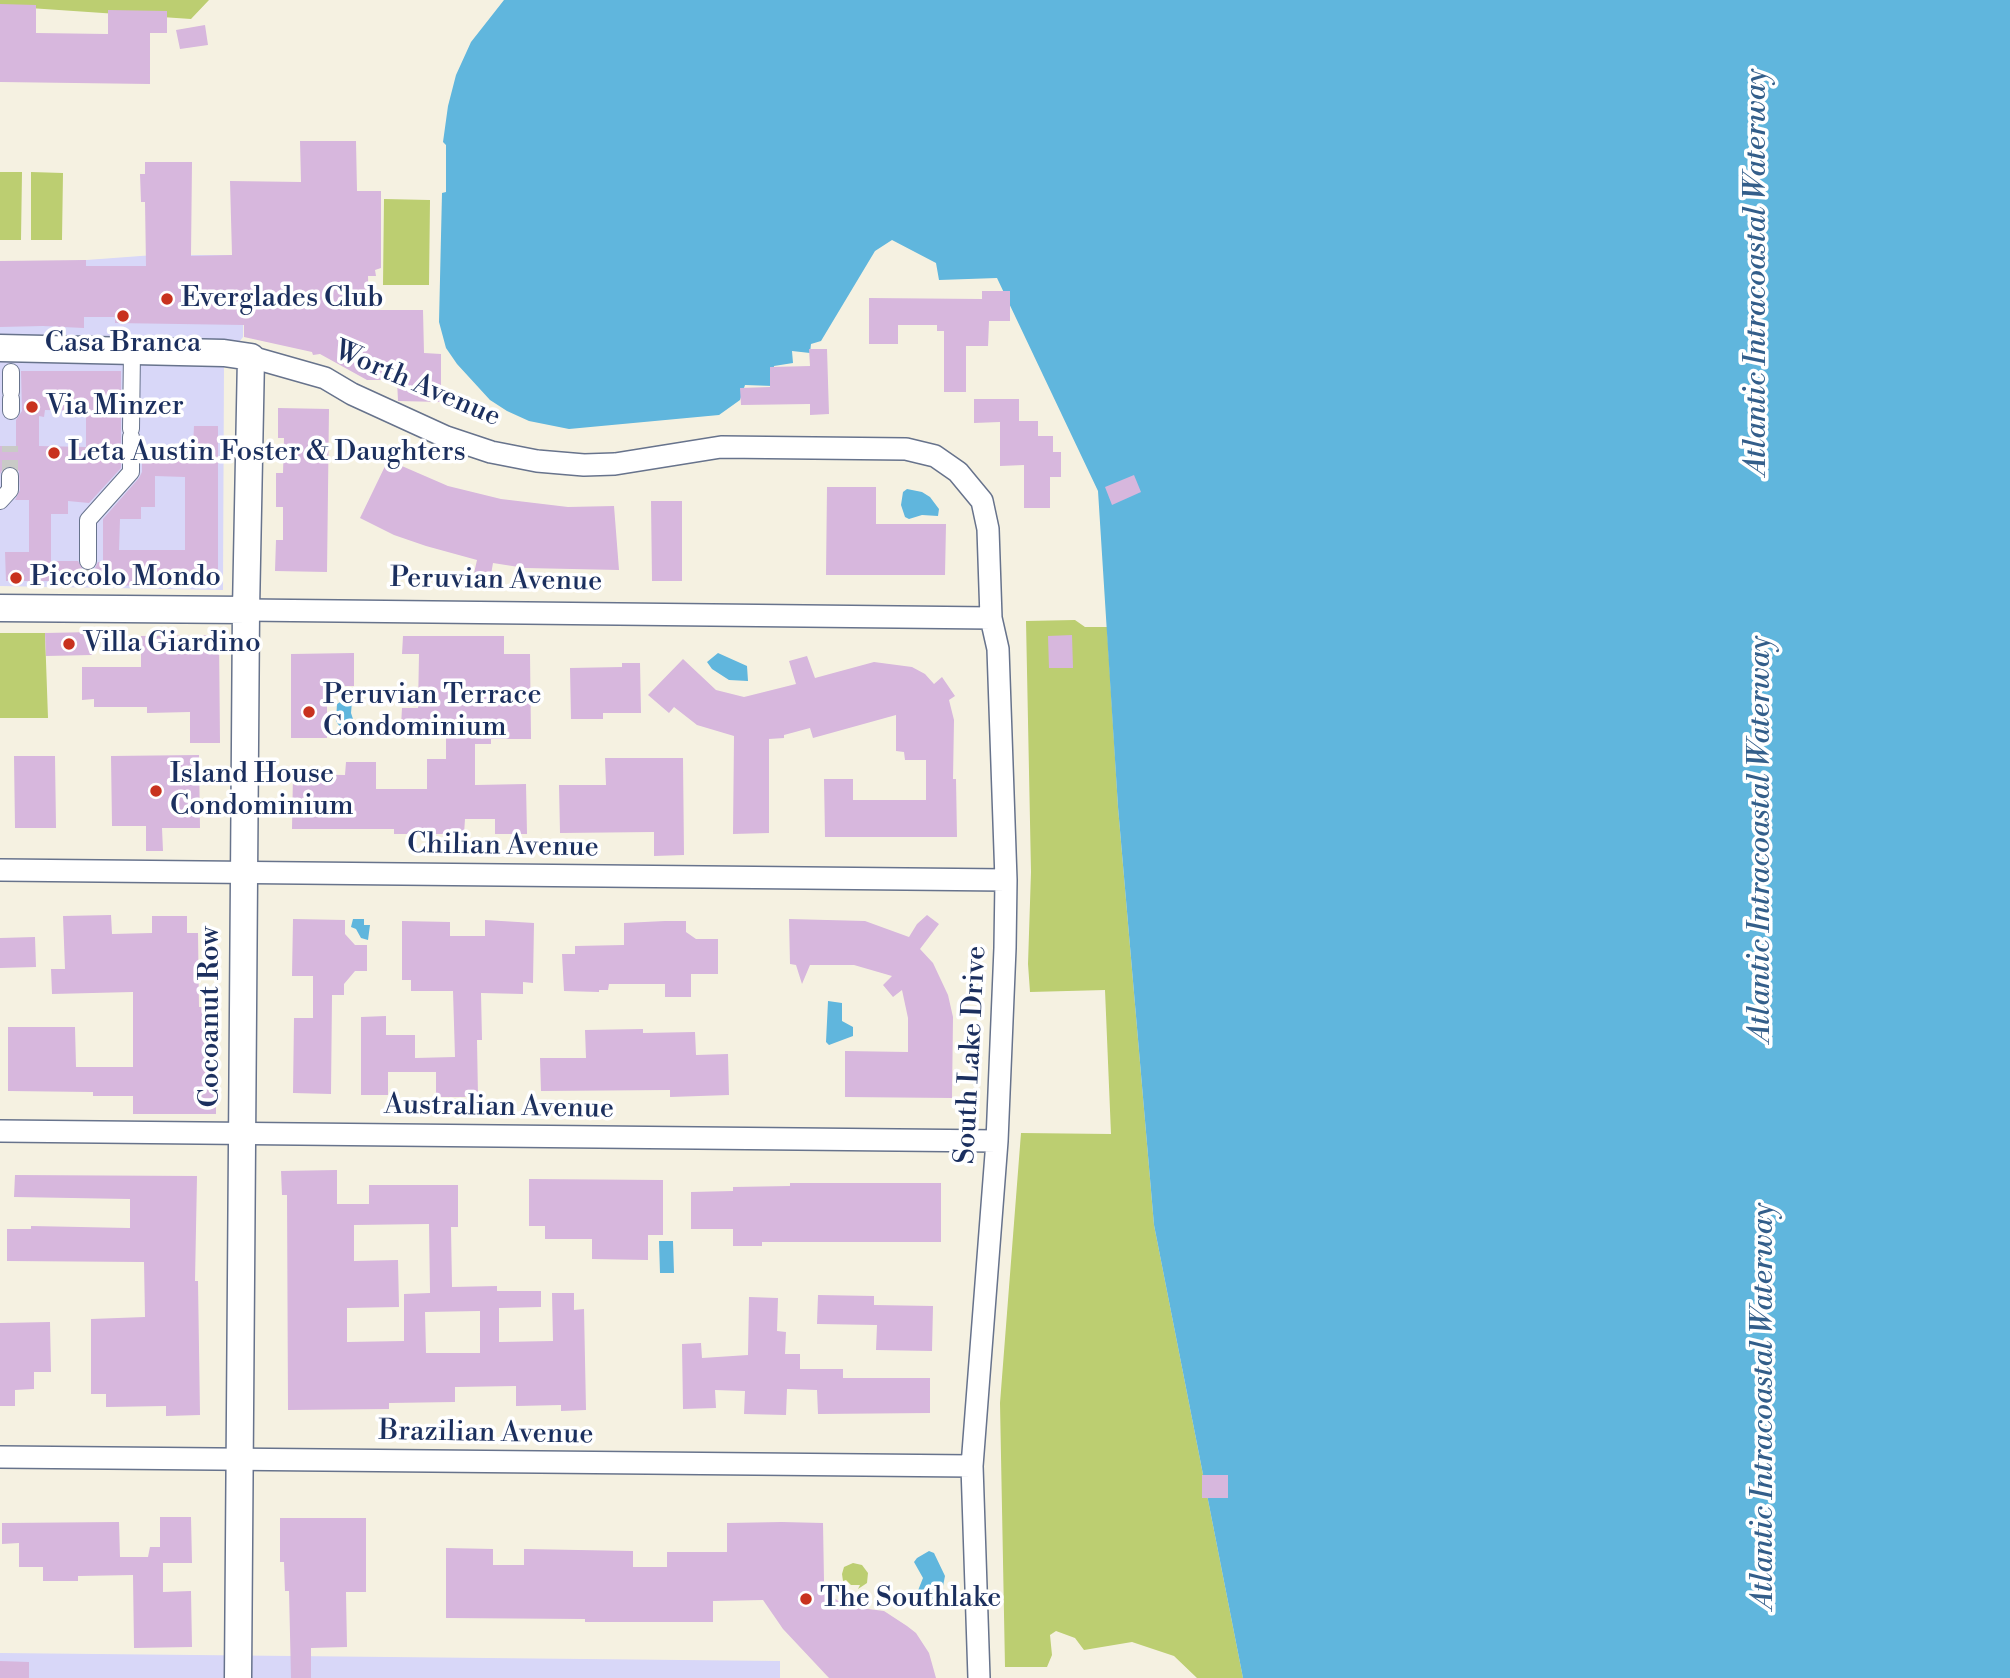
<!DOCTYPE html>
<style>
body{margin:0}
canvas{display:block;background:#f5f1e1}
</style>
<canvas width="2010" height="1678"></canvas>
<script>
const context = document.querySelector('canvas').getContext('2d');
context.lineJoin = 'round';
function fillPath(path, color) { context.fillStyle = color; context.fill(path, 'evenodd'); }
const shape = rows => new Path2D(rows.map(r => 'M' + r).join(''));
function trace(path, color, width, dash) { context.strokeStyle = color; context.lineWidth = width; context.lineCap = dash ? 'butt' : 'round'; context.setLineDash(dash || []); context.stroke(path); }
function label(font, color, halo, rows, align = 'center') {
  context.font = font + ' "Libre Bodoni",serif'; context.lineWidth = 7; context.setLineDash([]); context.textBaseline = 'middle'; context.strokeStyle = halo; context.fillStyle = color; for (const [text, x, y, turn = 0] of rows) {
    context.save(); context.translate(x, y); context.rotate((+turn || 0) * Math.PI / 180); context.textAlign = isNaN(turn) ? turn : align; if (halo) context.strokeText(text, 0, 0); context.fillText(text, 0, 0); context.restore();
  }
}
const built = shape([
 [154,255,244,255,243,337,224,361,223,590,0,586,0,261,73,261],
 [0,1653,780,1661,780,1678,0,1678]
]);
const green = shape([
 [0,0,209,0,191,19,0,6],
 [0,172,22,172,21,240,0,240],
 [31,172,63,173,62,240,31,240],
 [384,199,430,200,429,285,383,285],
 [1075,620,1085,627,1107,627,1118,807,1154,1225,1243,1678,1197,1678,1174,1656,1132,1642,1084,1650,1075,1638,1056,1631,1050,1635,1052,1655,1047,1667,1005,1667,1000,1403,1021,1133,1111,1134,1105,990,1030,992,1028,964,1031,872,1026,621],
 [0,633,45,633,48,718,0,718],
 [853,1563,862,1565,868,1573,867,1583,858,1589,860,1585,851,1585,846,1580,843,1581,842,1574,844,1567]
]);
const water = shape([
 [504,0,2010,0,2010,1678,1243,1678,1154,1225,1118,807,1098,491,997,278,939,280,936,263,892,240,875,251,821,341,811,344,810,353,792,351,793,363,774,366,773,386,745,385,740,400,719,415,569,429,529,421,507,411,490,400,457,364,446,348,439,322,442,193,446,192,446,145,443,142,448,106,456,75,471,42],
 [907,489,922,492,930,497,939,509,938,516,922,515,909,519,905,517,901,505,903,492],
 [718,653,747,666,748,681,729,680,712,669,707,662],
 [345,699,352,701,351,713,353,719,352,723,346,728,340,727,336,721,337,704],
 [353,919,364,919,364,925,370,925,368,940,361,938,356,929,351,927],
 [828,1001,842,1003,842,1021,853,1027,853,1036,829,1045,826,1042],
 [659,1241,673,1241,674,1273,660,1273],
 [929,1551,934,1553,945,1576,942,1591,936,1596,934,1602,930,1603,917,1593,923,1578,914,1562,917,1558]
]);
const building = shape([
 [0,4,36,5,36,33,108,34,108,10,167,11,167,33,150,33,150,84,0,82],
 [205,25,208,45,180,49,176,30],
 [300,141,356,141,357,191,381,191,381,268,375,270,376,276,368,276,369,310,423,310,424,353,441,354,441,402,398,401,397,380,367,380,320,354,313,355,312,352,244,337,244,325,115,323,115,317,84,317,84,328,43,326,0,327,0,261,86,260,86,266,146,266,145,202,141,202,140,174,145,174,145,162,192,162,191,256,232,255,230,181,301,182],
 [982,291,1010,291,1010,321,989,321,988,346,966,346,966,392,944,392,944,331,937,331,937,325,898,325,898,344,869,344,869,298,982,299],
 [809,349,827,349,829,414,810,415,810,404,741,405,740,388,770,387,770,367,810,366],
 [21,371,121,371,121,468,89,503,68,501,68,514,51,514,51,561,78,561,83,570,94,570,98,562,103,562,103,519,139,478,142,472,142,446,193,447,194,426,218,426,218,581,184,581,184,586,62,585,62,581,6,581,5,552,29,552,29,500,15,500,20,490,19,471,9,466,4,467,0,474,0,446,16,446,16,420,22,411],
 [45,410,86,411,86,447,39,446,39,416,44,417],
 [155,476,185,477,185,550,119,550,120,519,141,519,141,507,155,507],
 [974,399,1019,399,1019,421,1038,421,1038,436,1053,436,1053,452,1061,452,1061,477,1050,477,1050,508,1024,508,1024,465,1000,466,1000,422,974,423],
 [278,408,329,409,327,572,275,571,276,540,283,540,283,507,276,507,276,473,283,473,284,438,278,438],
 [388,460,448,486,501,499,568,507,614,506,619,570,525,568,493,563,489,586,472,582,477,560,426,546,394,535,360,518],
 [1134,475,1141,492,1112,505,1105,487],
 [827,487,876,487,876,524,946,524,945,575,826,575],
 [651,501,682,501,682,581,652,581],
 [92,632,92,655,46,656,45,633],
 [219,635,220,743,190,743,190,712,147,713,147,707,94,707,94,699,82,700,82,667,141,667,141,636],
 [1072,635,1073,668,1049,668,1048,636],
 [403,636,504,636,504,654,530,654,531,739,491,739,491,744,475,744,475,785,526,784,527,834,495,834,495,819,465,819,464,834,394,834,394,829,292,829,293,774,345,775,346,762,376,762,376,789,427,789,427,759,446,759,446,727,401,726,402,708,418,708,419,654,402,654],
 [354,653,354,686,327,686,327,738,291,738,291,654],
 [807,656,815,678,874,662,912,667,925,674,934,684,942,677,955,696,949,700,954,720,953,779,956,779,957,837,825,837,824,779,853,779,853,800,926,800,926,760,905,760,904,752,896,751,896,715,813,738,810,728,784,735,784,738,769,739,769,833,733,834,734,736,697,725,674,707,669,713,648,695,683,659,716,690,744,697,796,684,789,661],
 [622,663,640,663,641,713,603,713,603,719,571,719,570,668,622,667],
 [199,755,200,828,162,828,163,851,146,851,146,826,112,826,111,756],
 [14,756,55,756,56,828,15,828],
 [605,758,683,758,684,855,654,856,654,832,560,833,559,785,606,785],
 [111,915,112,934,152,933,152,916,187,916,187,933,198,933,199,1007,216,1007,216,1114,133,1114,133,1096,93,1096,93,1092,8,1091,8,1027,75,1027,76,1067,133,1067,133,992,52,994,51,969,65,969,63,916],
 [927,915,939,924,920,949,933,963,948,995,953,1017,952,1098,845,1097,845,1051,908,1052,908,1018,902,990,893,997,883,985,892,976,854,965,810,965,802,984,796,965,790,964,789,919,865,921,909,937,917,924],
 [293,919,345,920,345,934,355,945,367,945,367,971,355,971,344,984,344,995,332,995,331,1094,293,1093,294,1018,313,1018,313,976,292,976],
 [485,920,534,923,533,983,523,982,523,994,481,993,482,1040,477,1040,478,1097,436,1097,436,1072,388,1072,388,1095,361,1095,361,1017,386,1016,386,1035,415,1035,415,1058,455,1057,453,991,411,991,411,980,402,980,402,921,450,922,450,936,485,936],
 [665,921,686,921,686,932,696,939,718,939,718,974,691,974,691,997,665,997,665,984,609,984,608,990,599,990,599,992,564,991,562,954,575,954,575,946,624,945,624,923],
 [35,937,36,967,0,968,0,938],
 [643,1029,643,1033,695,1032,696,1055,728,1054,729,1095,670,1097,670,1090,541,1091,540,1058,586,1058,585,1030],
 [337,1170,337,1204,369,1204,369,1185,458,1185,458,1227,451,1227,452,1287,497,1286,497,1291,541,1291,541,1307,499,1308,499,1342,553,1341,552,1293,574,1293,574,1310,584,1309,586,1410,561,1411,561,1405,516,1406,516,1386,455,1387,455,1402,389,1403,389,1409,288,1410,287,1195,282,1195,281,1171],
 [429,1224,430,1293,404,1294,404,1341,347,1342,347,1308,399,1307,398,1260,354,1261,354,1225],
 [480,1311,480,1353,426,1353,425,1312],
 [15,1175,197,1176,195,1281,198,1281,200,1415,166,1416,166,1406,106,1407,106,1394,91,1394,91,1319,145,1317,144,1262,7,1261,7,1229,31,1229,31,1226,130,1228,130,1199,14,1197],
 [529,1179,663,1180,663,1235,648,1235,648,1260,592,1259,592,1239,545,1239,545,1226,529,1226],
 [790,1183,941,1183,941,1242,762,1242,762,1246,733,1246,733,1229,691,1229,691,1192,733,1191,733,1187,790,1186],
 [818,1295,874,1296,874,1305,933,1306,932,1351,876,1350,877,1325,817,1324],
 [749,1297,778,1298,777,1331,786,1332,785,1354,800,1354,800,1369,843,1369,843,1378,930,1378,930,1413,818,1414,817,1390,787,1389,786,1415,744,1414,745,1391,715,1390,716,1408,683,1409,682,1344,701,1343,702,1358,748,1355],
 [50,1322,51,1372,34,1372,34,1389,15,1390,15,1406,0,1406,0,1323],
 [1202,1475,1228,1475,1228,1498,1202,1498],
 [160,1517,191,1517,192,1563,163,1563,163,1592,191,1591,192,1647,134,1648,133,1575,78,1576,78,1581,43,1581,43,1567,19,1567,19,1543,2,1544,2,1523,119,1522,120,1557,148,1557,150,1547,160,1547],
 [280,1518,366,1518,366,1592,346,1592,347,1647,311,1648,311,1678,291,1678,289,1591,285,1591,284,1562,280,1562],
 [782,1522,823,1523,824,1581,829,1594,845,1606,884,1611,907,1626,916,1633,929,1653,936,1678,829,1678,783,1629,763,1600,713,1601,713,1622,585,1622,585,1619,446,1618,446,1548,493,1549,493,1565,524,1565,524,1549,633,1551,633,1567,667,1567,667,1552,727,1552,727,1523],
 [0,1661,29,1662,29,1678,0,1678]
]);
const pedestrianTunnel = shape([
 [10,476,10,446],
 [87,585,88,561]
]);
const pedestrian = shape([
 [11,372,11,392],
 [11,411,11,399],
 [131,429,132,351],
 [0,501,10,490,10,476],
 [88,561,88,520,131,472,131,437]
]);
const minor = shape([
 [251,357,325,378,352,394,446,437,491,452,537,461,584,465,615,464,721,447,906,449,935,456,958,472,982,501,988,529,991,618,998,649,1006,880,1005,948,997,1141,972,1466,979,1678],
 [246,610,991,618],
 [0,870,1006,880],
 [0,1131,997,1141],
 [0,1457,972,1466]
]);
const tertiary = shape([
 [0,348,224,353,251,357,246,610,238,1678],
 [0,608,246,610]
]);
const markers = [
 [167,299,7,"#c8321e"],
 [123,316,7,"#c8321e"],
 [32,407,7,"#c8321e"],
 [54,453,7,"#c8321e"],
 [16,578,7,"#c8321e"],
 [69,644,7,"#c8321e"],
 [309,712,7,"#c8321e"],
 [156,791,7,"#c8321e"],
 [806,1599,7,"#c8321e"]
];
const poiNames = [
 ["Everglades Club",181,299],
 ["Casa Branca",123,344,"center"],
 ["Via Minzer",46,407],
 ["Leta Austin Foster & Daughters",68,453],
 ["Piccolo Mondo",30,578],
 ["Villa Giardino",83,644],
 ["Peruvian Terrace",323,696],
 ["Condominium",323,728],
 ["Island House",170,775],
 ["Condominium",170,807],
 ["The Southlake",820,1599]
];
const streetNames = [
 ["Worth Avenue",417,385,23],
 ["Peruvian Avenue",496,581,1],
 ["Chilian Avenue",503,847,1],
 ["Cocoanut Row",211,1017,-90],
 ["South Lake Drive",972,1055,-87],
 ["Australian Avenue",499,1108,1],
 ["Brazilian Avenue",486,1434,1]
];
const waterNames = [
 ["Atlantic Intracoastal Waterway",1758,272,-90],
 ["Atlantic Intracoastal Waterway",1762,839,-90],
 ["Atlantic Intracoastal Waterway",1765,1406,-90]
];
fillPath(built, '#d8d7f8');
fillPath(green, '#bcce71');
fillPath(water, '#60b6dd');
fillPath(building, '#d7b7dd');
trace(pedestrianTunnel, '#c9cac7', 16, [16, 8]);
trace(pedestrian, '#67738c', 18);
trace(minor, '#67738c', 24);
trace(tertiary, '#67738c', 29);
trace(pedestrian, '#fff', 16);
trace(minor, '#fff', 21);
trace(tertiary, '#fff', 26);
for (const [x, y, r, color] of markers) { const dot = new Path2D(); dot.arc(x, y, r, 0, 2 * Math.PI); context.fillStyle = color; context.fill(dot); trace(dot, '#fff', 2.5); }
label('28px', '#1b2f5e', '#fff', poiNames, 'left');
label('28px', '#1b2f5e', '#fff', streetNames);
label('italic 30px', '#335e8a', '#fff', waterNames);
</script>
